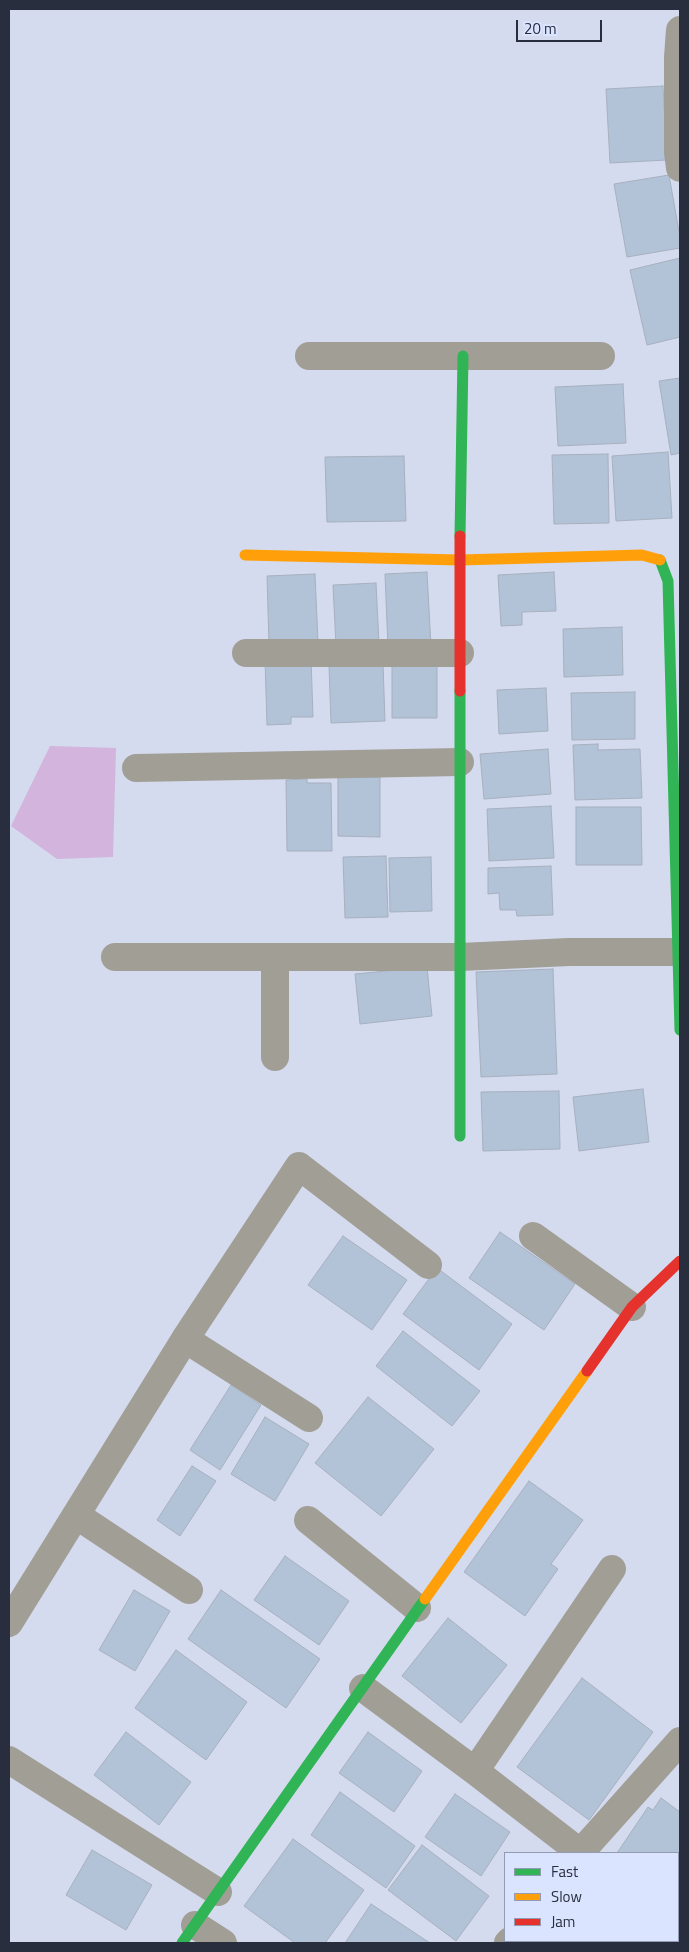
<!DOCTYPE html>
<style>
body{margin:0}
#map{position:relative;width:689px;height:1952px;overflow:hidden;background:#d4dbee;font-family:"Titillium Web",sans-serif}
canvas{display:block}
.frame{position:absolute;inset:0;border:10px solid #292e3f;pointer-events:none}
.legend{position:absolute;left:504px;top:1852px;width:175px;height:90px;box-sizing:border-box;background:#dae4fe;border:1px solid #939bb2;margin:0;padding:6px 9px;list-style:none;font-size:15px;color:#292e3f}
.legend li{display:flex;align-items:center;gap:10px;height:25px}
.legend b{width:25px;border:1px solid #939bb2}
.scale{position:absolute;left:516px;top:20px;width:86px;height:22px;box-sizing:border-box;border:2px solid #292e3f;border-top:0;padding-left:6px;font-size:15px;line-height:18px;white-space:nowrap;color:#292e3f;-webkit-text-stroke:4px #dae4fe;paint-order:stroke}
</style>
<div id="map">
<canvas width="689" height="1952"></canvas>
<div class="frame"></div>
<ul class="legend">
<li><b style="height:6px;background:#30b455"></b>Fast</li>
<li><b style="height:6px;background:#ff9f0a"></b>Slow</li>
<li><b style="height:6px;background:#e5322d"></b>Jam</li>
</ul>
<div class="scale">20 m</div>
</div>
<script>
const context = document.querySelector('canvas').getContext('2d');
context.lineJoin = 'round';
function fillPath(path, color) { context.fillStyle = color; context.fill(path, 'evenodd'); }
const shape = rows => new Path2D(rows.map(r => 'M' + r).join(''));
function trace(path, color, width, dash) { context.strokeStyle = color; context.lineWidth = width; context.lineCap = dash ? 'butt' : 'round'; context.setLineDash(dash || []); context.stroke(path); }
const green = shape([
 [50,746,116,748,113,857,57,859,11,826]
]);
const building = shape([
 [663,86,667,160,610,163,606,89,663,86],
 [669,175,680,237,680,248,627,257,614,184,669,175],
 [680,258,680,337,647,345,630,270,680,258],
 [680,378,680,453,671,455,659,381,680,378],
 [623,384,626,443,558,446,555,387,623,384],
 [668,452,672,518,616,521,612,456,668,452],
 [608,454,609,523,554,524,552,455,608,454],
 [404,456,406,521,327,522,325,457,404,456],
 [427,572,431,646,388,648,385,574,427,572],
 [554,572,556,611,522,612,522,625,501,626,498,575,554,572],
 [315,574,318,642,269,644,267,576,315,574],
 [376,583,379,644,336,646,333,585,376,583],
 [622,627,623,675,564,677,563,629,622,627],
 [311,658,313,717,291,717,291,724,267,725,265,659,311,658],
 [392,662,437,662,437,718,392,718,392,662],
 [383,664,385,721,331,723,329,666,383,664],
 [546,688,548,731,499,734,497,690,546,688],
 [635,692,635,739,572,740,571,693,635,692],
 [598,744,598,750,640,749,642,798,575,800,573,745,598,744],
 [548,749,551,794,484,799,480,754,548,749],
 [338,777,380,777,380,837,338,836,338,777],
 [307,779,307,783,331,783,332,851,287,851,286,780,307,779],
 [551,806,554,858,489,861,487,809,551,806],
 [576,807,641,807,642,865,576,865,576,807],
 [386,856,388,917,345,918,343,857,386,856],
 [431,857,432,911,390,912,389,858,431,857],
 [551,866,553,915,517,916,516,910,500,910,499,893,488,894,488,868,551,866],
 [427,967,432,1016,360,1024,355,974,427,967],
 [553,969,557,1074,481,1077,476,972,553,969],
 [643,1089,649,1142,579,1151,573,1097,643,1089],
 [559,1091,560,1149,483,1151,481,1092,559,1091],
 [500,1232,575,1284,544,1330,469,1278,500,1232],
 [343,1236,407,1280,372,1330,308,1285,343,1236],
 [437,1268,512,1324,479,1370,403,1314,437,1268],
 [403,1331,480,1391,452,1426,376,1366,403,1331],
 [231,1385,261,1405,220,1470,190,1450,231,1385],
 [368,1397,434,1449,381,1516,315,1463,368,1397],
 [265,1417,309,1444,275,1501,231,1474,265,1417],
 [192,1466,216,1481,180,1536,157,1520,192,1466],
 [529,1481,583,1520,551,1564,558,1569,525,1616,464,1572,529,1481],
 [285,1556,349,1601,319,1645,254,1600,285,1556],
 [134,1590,170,1611,135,1671,99,1650,134,1590],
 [221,1590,320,1659,286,1708,188,1639,221,1590],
 [448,1618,507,1665,461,1723,402,1676,448,1618],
 [176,1650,247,1702,206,1760,135,1708,176,1650],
 [582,1678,653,1732,589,1820,517,1767,582,1678],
 [126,1732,191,1782,159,1825,94,1775,126,1732],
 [368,1732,422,1771,394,1812,339,1773,368,1732],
 [340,1792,415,1846,386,1888,311,1835,340,1792],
 [455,1794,510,1832,481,1876,425,1837,455,1794],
 [661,1798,680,1812,680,1931,678,1929,678,1853,617,1853,648,1807,653,1810,661,1798],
 [293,1839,364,1890,325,1943,295,1943,244,1906,293,1839],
 [422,1845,489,1896,456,1941,388,1890,422,1845],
 [92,1850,152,1885,126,1930,66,1895,92,1850],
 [371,1904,430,1943,345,1943,371,1904],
 [584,1941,671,1941,675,1943,588,1943,584,1941]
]);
const street = shape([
 [680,30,678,57,678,152,680,168],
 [309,356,601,356],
 [246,653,460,653],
 [136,768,460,762],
 [115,957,460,957,569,952,677,952],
 [275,1057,275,957],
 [533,1236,632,1307],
 [185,1339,309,1418],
 [76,1515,189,1590],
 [308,1520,417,1608],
 [9,1623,185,1339,299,1166,428,1265],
 [363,1688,475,1771,581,1853],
 [9,1760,218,1892],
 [475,1771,612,1569],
 [580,1853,680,1741],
 [195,1925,223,1943],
 [508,1943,510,1941]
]);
const fast = shape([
 [460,536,463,356],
 [660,560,668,581,680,1030],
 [460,691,460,1136],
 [182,1943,425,1599]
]);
const slow = shape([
 [245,555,460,560,642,555,660,560],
 [425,1599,587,1371]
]);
const jam = shape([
 [460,691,460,536],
 [587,1371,632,1307,680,1261]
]);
fillPath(green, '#d3b4dc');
fillPath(building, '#b2c2d7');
trace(building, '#a6b0bf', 1);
trace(street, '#a19e95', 28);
trace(fast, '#30b455', 11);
trace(slow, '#ff9f0a', 11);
trace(jam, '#e5322d', 11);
</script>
